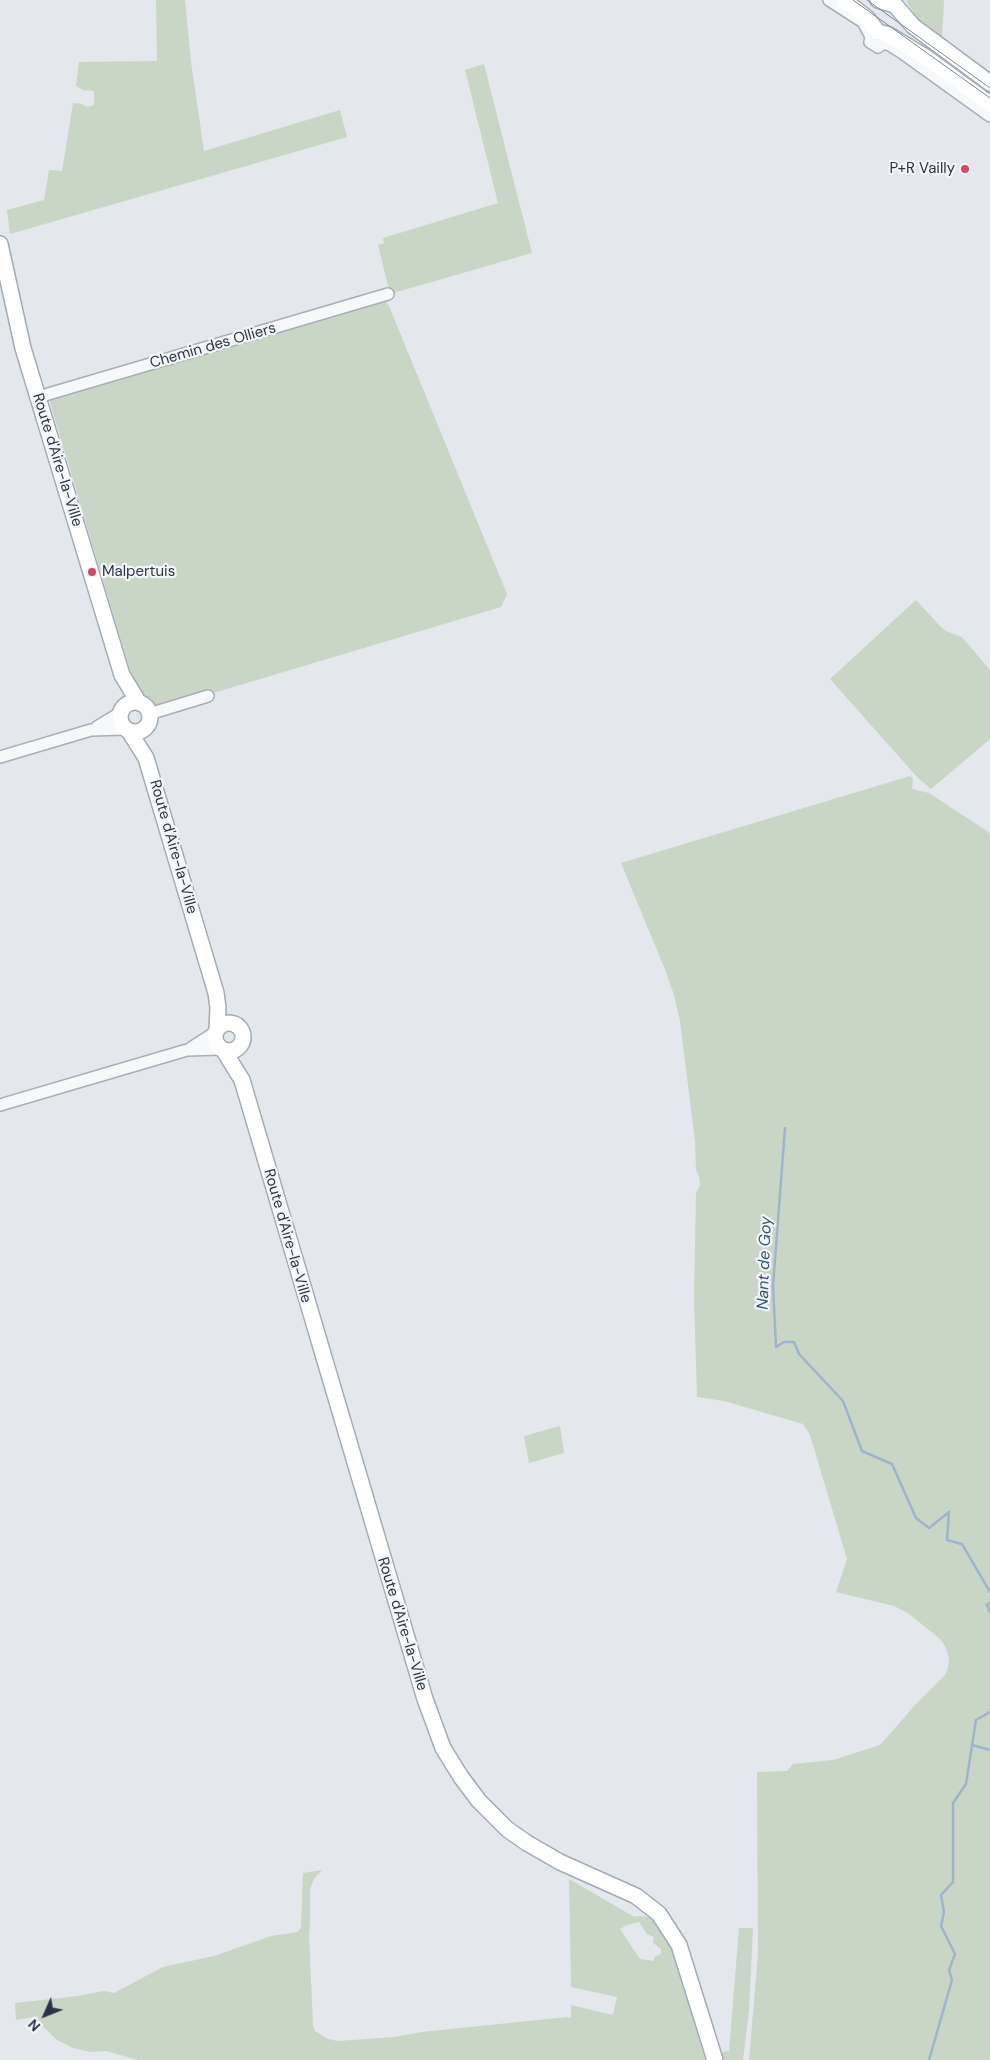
<!DOCTYPE html>
<style>
body{margin:0}
#map{position:relative;width:990px;height:2060px;overflow:hidden;background:#e4e7ec;font-family:"DM Sans",sans-serif}
canvas{display:block}
.north{position:absolute;left:20px;top:1990px;width:50px;height:50px;-webkit-text-stroke:4px #f4f6f9;paint-order:stroke;rotate:226deg;font-size:14px;font-weight:700;line-height:20px;text-align:center;color:#2b3445}
.north::after{content:'';display:block;margin:auto;width:18px;height:22px;background:#2b3445;clip-path:polygon(50% 0,100% 100%,50% 72%,0 100%)}
</style>
<div id="map">
<canvas width="990" height="2060"></canvas>
<div class="north">N</div>
</div>
<script>
const context = document.querySelector('canvas').getContext('2d');
context.lineJoin = 'round';
function fillPath(path, color) { context.fillStyle = color; context.fill(path, 'evenodd'); }
const shape = rows => new Path2D(rows.map(r => 'M' + r).join(''));
function trace(path, color, width, dash) { context.strokeStyle = color; context.lineWidth = width; context.lineCap = dash ? 'butt' : 'round'; context.setLineDash(dash || []); context.stroke(path); }
function label(font, color, halo, rows, align = 'center') {
  context.font = font + ' "DM Sans",sans-serif'; context.lineWidth = 4.5; context.setLineDash([]); context.textBaseline = 'middle'; context.strokeStyle = halo; context.fillStyle = color; for (const [text, x, y, turn = 0] of rows) {
    context.save(); context.translate(x, y); context.rotate((+turn || 0) * Math.PI / 180); context.textAlign = isNaN(turn) ? turn : align; if (halo) context.strokeText(text, 0, 0); context.fillText(text, 0, 0); context.restore();
  }
}
const green = shape([
 [156,0,185,0,191,62,204,151,340,110,347,137,10,234,7,210,44,200,49,170,62,171,73,103,82,104,86,107,94,105,94,91,83,90,76,86,79,62,157,61],
 [906,0,944,0,942,38,918,20],
 [484,64,532,253,390,294,378,245,384,243,383,238,498,203,465,70],
 [380,300,385,301,389,306,507,594,501,607,163,708,153,707,137,694,49,399],
 [916,600,940,626,946,631,962,637,990,670,990,739,931,789,918,778,830,679],
 [910,776,913,779,912,789,929,793,990,833,990,2060,749,2060,758,1954,757,1772,787,1771,793,1764,833,1760,880,1745,916,1704,945,1675,948,1668,949,1658,945,1646,940,1639,908,1613,894,1606,836,1592,847,1559,810,1435,803,1424,724,1401,697,1397,694,1297,696,1193,700,1185,699,1176,696,1170,695,1141,680,1021,674,995,664,967,621,863],
 [560,1426,564,1453,529,1463,524,1436],
 [322,1870,314,1879,310,1889,310,1924,309,1935,313,2025,315,2031,328,2039,338,2041,394,2037,422,2032,567,2017,571,2018,571,2005,613,2015,617,1997,571,1987,569,1879,638,1919,635,1916,651,1917,657,1923,679,1964,710,2060,138,2060,106,2051,91,2052,73,2048,57,2040,33,2017,16,2020,15,2003,78,1996,104,1991,114,1993,163,1967,214,1956,271,1936,298,1932,301,1927,303,1873],
 [639,1922,647,1934,654,1937,653,1943,661,1949,661,1954,654,1957,654,1961,640,1959,620,1929,627,1925],
 [739,1928,753,1928,749,2011,743,2060,720,2060,718,2053,729,2051]
]);
const stream = shape([
 [785,1128,773,1286,776,1347,784,1342,794,1342,799,1354,843,1401,862,1451,892,1464,916,1518,929,1528,949,1512,947,1540,962,1544,990,1592],
 [990,1603,987,1605,990,1612],
 [972,1745,990,1750],
 [929,2060,952,1980,949,1970,955,1954,941,1926,944,1912,941,1895,953,1882,953,1803,966,1784,976,1720,990,1712]
]);
const minor = shape([
 [829,0,863,22,870,35,871,39,870,42,878,47,882,44,888,44,901,52,990,116],
 [38,397,388,294],
 [149,714,208,696],
 [97,727,120,713],
 [0,757,91,730,125,729],
 [191,1048,216,1032],
 [0,1105,187,1050,220,1049]
]);
const major = shape([
 [844,0,867,18,878,32,889,35,927,58,990,104],
 [878,0,895,5,913,26,990,83],
 [0,244,23,348,122,675,139,703],
 '120 717a15 15 0 1 1 30 0a15 15 0 1 1-30 0Z',
 [129,731,146,758,216,993,218,1008,217,1030],
 '215 1037a14 14 0 1 1 28 0a14 14 0 1 1-28 0Z',
 [224,1051,242,1080,425,1699,443,1748,461,1777,479,1801,507,1829,527,1843,560,1862,636,1896,659,1914,679,1945,715,2060]
]);
const tram = shape([
 [853,0,990,98],
 [867,0,990,88]
]);
const markers = [
 [965,169,5,"#d1495b"],
 [92,572,5,"#d1495b"]
];
const poiNames = [
 ["P+R Vailly",955,169],
 ["Malpertuis",102,572,"left"]
];
const streetNames = [
 ["Chemin des Olliers",213,346,-16],
 ["Route d'Aire-la-Ville",57,460,73],
 ["Route d'Aire-la-Ville",173,847,74],
 ["Route d'Aire-la-Ville",287,1236,74],
 ["Route d'Aire-la-Ville",402,1624,73]
];
const waterNames = [
 ["Nant de Goy",765,1263,-88]
];
fillPath(green, '#c9d6c5');
trace(stream, '#9fb4cc', 2.5);
trace(minor, '#a9aeb7', 14);
trace(major, '#a3abb8', 18);
trace(minor, '#f7f8fa', 11);
trace(major, '#fff', 15);
trace(tram, '#7d8696', 1);
for (const [x, y, r, color] of markers) { const dot = new Path2D(); dot.arc(x, y, r, 0, 2 * Math.PI); context.fillStyle = color; context.fill(dot); trace(dot, '#f4f6f9', 2); }
label('15px', '#2b3445', '#f4f6f9', poiNames, 'right');
label('15px', '#2b3445', '#f4f6f9', streetNames);
label('italic 16px', '#34527a', '#f4f6f9', waterNames);
</script>
